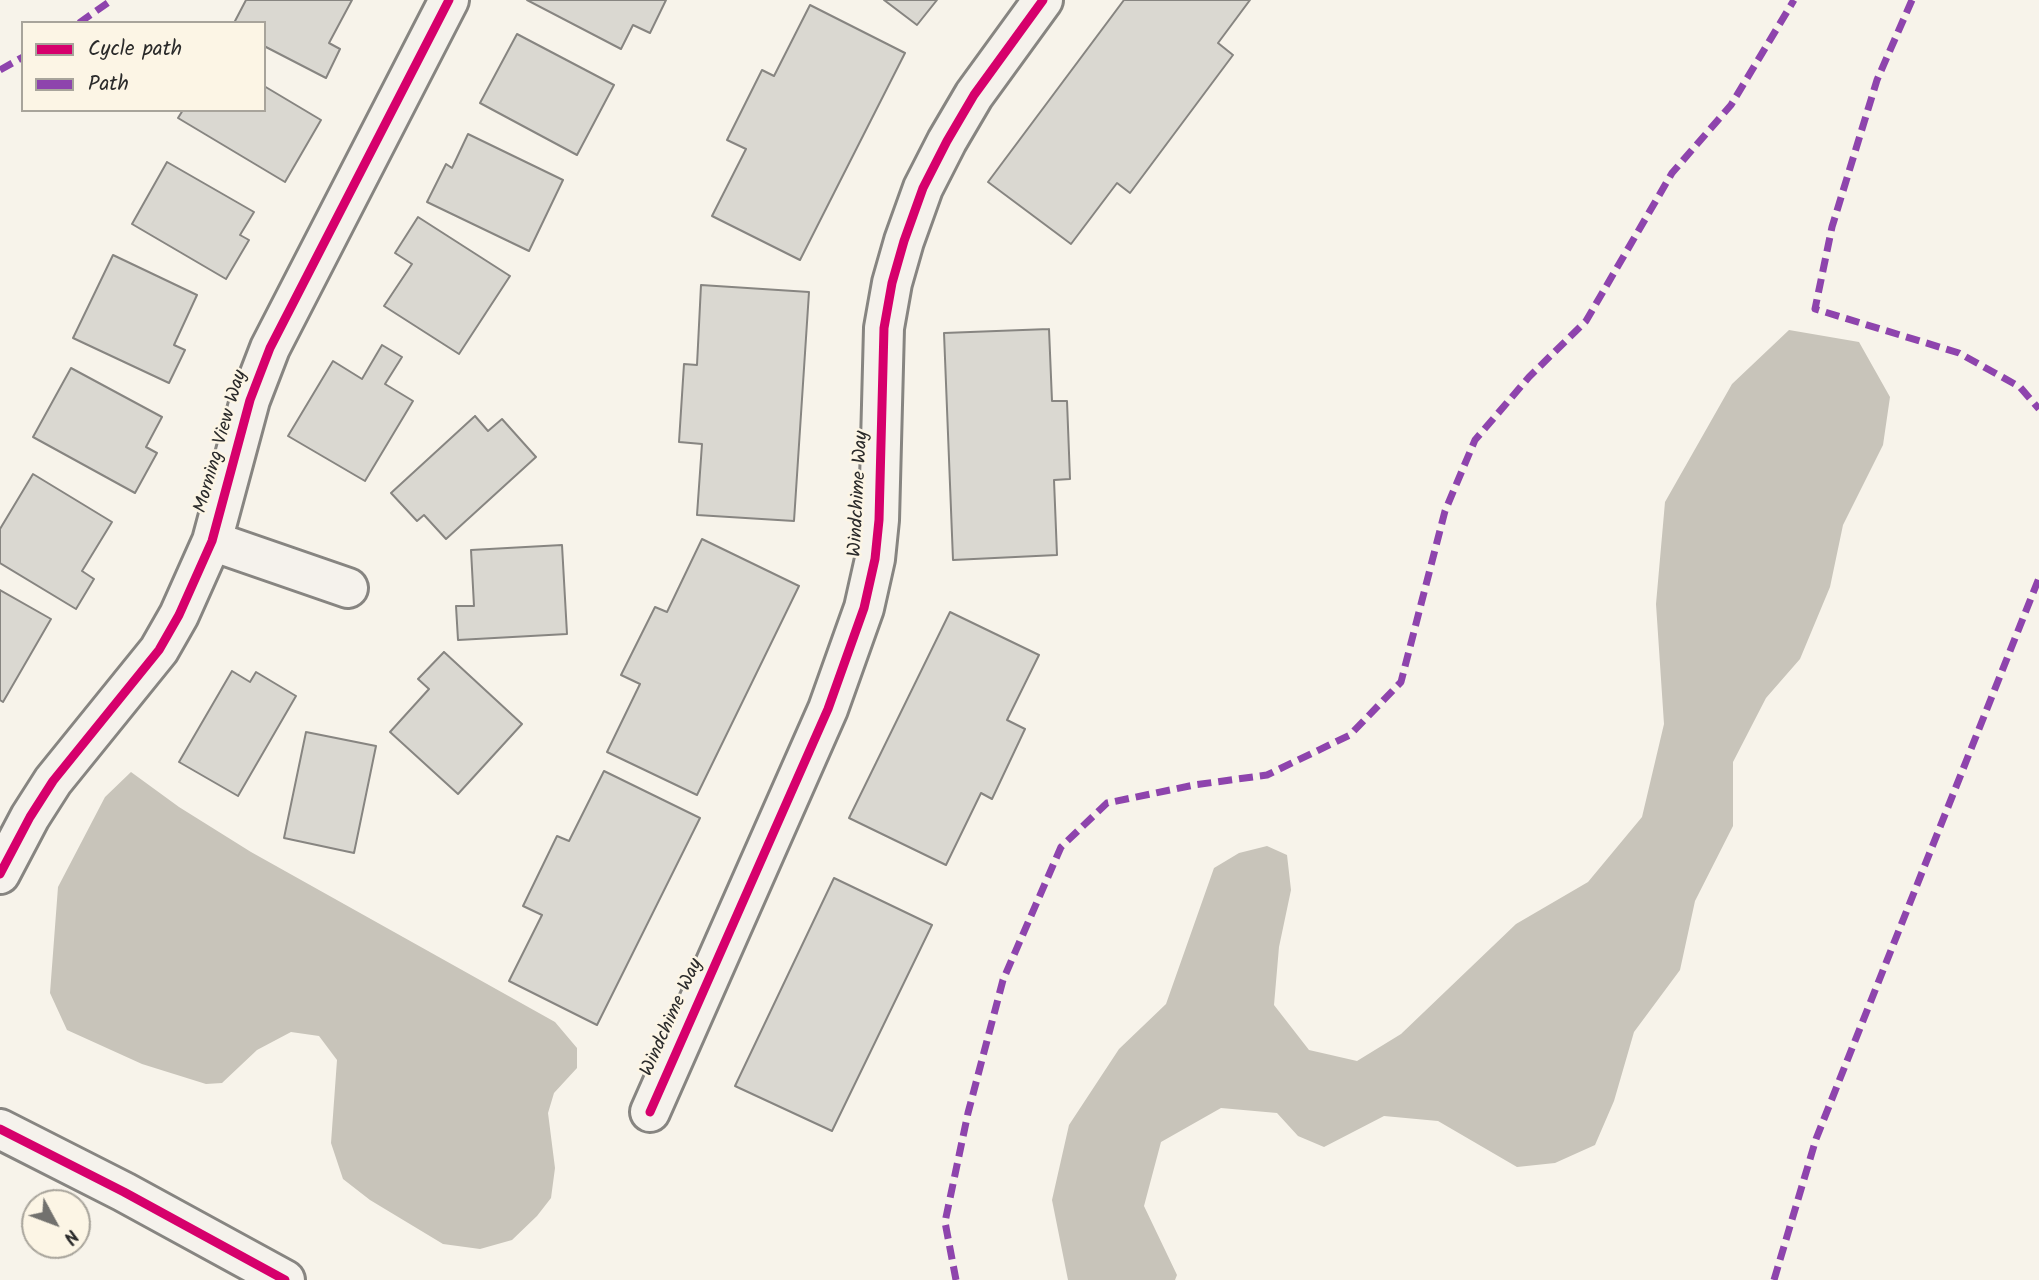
<!DOCTYPE html>
<style>
body{margin:0}
#map{position:relative;width:2039px;height:1280px;overflow:hidden;background:#f7f3ea;font-family:Kalam,sans-serif}
canvas{display:block}
.legend{position:absolute;left:21px;top:21px;width:245px;height:91px;box-sizing:border-box;background:#fcf5e5;border:2px solid #a8a49b;margin:0;padding:9px 12px;list-style:none;font-size:21px;color:#2b2b2b}
.legend li{display:flex;align-items:center;gap:14px;height:35px}
.legend b{width:35px;border:2px solid #a8a49b}
.north{position:absolute;left:21px;top:1189px;width:70px;height:70px;box-sizing:border-box;background:#fcf5e5;border:2px solid #a8a49b;border-radius:50%;rotate:131deg;font-size:19px;font-weight:700;line-height:28px;text-align:center;color:#2b2b2b}
.north::after{content:'';display:block;margin:auto;width:24px;height:32px;background:#72716e;clip-path:polygon(50% 0,100% 100%,50% 72%,0 100%)}
</style>
<div id="map">
<canvas width="2039" height="1280"></canvas>
<ul class="legend">
<li><b style="height:9px;background:#d6006c"></b>Cycle path</li>
<li><b style="height:9px;background:#8e44ad"></b>Path</li>
</ul>
<div class="north">N</div>
</div>
<script>
const context = document.querySelector('canvas').getContext('2d');
context.lineJoin = 'round';
function fillPath(path, color) { context.fillStyle = color; context.fill(path, 'evenodd'); }
const shape = rows => new Path2D(rows.map(r => 'M' + r).join(''));
function trace(path, color, width, dash) { context.strokeStyle = color; context.lineWidth = width; context.lineCap = dash ? 'butt' : 'round'; context.setLineDash(dash || []); context.stroke(path); }
function label(font, color, halo, rows, align = 'center') {
  context.font = font + ' Kalam,sans-serif'; context.lineWidth = 5; context.setLineDash([]); context.textBaseline = 'middle'; context.strokeStyle = halo; context.fillStyle = color; for (const [text, x, y, turn = 0] of rows) {
    context.save(); context.translate(x, y); context.rotate((+turn || 0) * Math.PI / 180); context.textAlign = isNaN(turn) ? turn : align; if (halo) context.strokeText(text, 0, 0); context.fillText(text, 0, 0); context.restore();
  }
}
const water = shape([
 [1789,330,1859,342,1890,397,1883,445,1843,525,1830,587,1800,659,1766,698,1733,762,1733,826,1695,901,1680,970,1634,1032,1614,1101,1595,1145,1555,1163,1517,1167,1438,1121,1384,1116,1324,1147,1298,1136,1277,1113,1221,1108,1161,1142,1144,1206,1177,1275,1175,1280,1068,1280,1052,1200,1069,1125,1119,1049,1166,1004,1214,868,1239,853,1267,846,1287,855,1291,890,1279,947,1274,1005,1309,1050,1357,1061,1401,1034,1516,924,1588,882,1642,817,1664,724,1656,604,1665,502,1732,384],
 [131,772,179,807,251,852,555,1022,577,1048,577,1068,554,1093,548,1113,555,1168,551,1198,537,1216,512,1240,480,1249,443,1244,370,1200,343,1179,331,1143,337,1060,319,1036,291,1032,257,1050,222,1083,206,1084,142,1064,67,1030,50,993,58,887,105,797]
]);
const building = shape([
 [246,0,352,0,329,43,340,49,326,78,264,46,264,23,234,23,246,0],
 [527,0,666,0,650,33,633,25,621,49,527,0],
 [884,0,937,0,917,25,884,0],
 [1124,0,1250,0,1218,43,1233,55,1130,193,1117,183,1071,244,988,182,1124,0],
 [810,5,905,53,800,260,712,216,746,149,727,140,762,70,774,76,810,5],
 [517,34,614,85,577,155,480,103,517,34],
 [264,86,321,120,285,182,178,118,183,110,264,110,264,86],
 [468,134,563,180,529,251,427,202,446,164,452,168,468,134],
 [167,162,254,212,240,235,249,240,226,279,132,224,167,162],
 [418,217,510,276,459,354,384,306,412,264,395,253,418,217],
 [113,255,197,295,174,345,185,350,169,383,73,338,113,255],
 [701,285,809,292,794,521,697,515,702,444,679,442,684,364,697,365,701,285],
 [1049,329,1052,401,1067,401,1070,479,1054,480,1057,555,953,560,944,333,1049,329],
 [382,345,402,357,385,384,413,401,365,481,288,436,333,361,362,379,382,345],
 [71,368,162,417,146,447,157,453,135,493,33,437,71,368],
 [475,416,488,431,502,419,536,457,446,539,424,515,417,521,391,493,475,416],
 [33,474,112,522,82,571,94,579,76,609,0,563,0,529,33,474],
 [702,539,799,586,697,795,607,752,640,684,621,675,655,607,667,612,702,539],
 [562,545,567,634,458,640,456,606,474,606,471,550,562,545],
 [0,590,51,619,3,702,0,700,0,590],
 [950,612,1039,655,1007,720,1025,729,992,799,981,793,946,865,849,818,950,612],
 [444,652,522,724,458,794,390,732,429,689,418,679,444,652],
 [232,671,250,682,256,672,296,696,238,796,179,762,232,671],
 [306,732,376,746,354,853,284,838,306,732],
 [604,771,700,818,597,1025,509,981,542,915,523,906,557,836,569,841,604,771],
 [834,878,932,925,832,1131,735,1086,834,878]
]);
const minor = shape([
 [212,541,348,588],
 [0,874,30,817,53,781,159,650,179,615,212,541,250,400,270,348,449,0],
 [650,1112,828,709,864,608,875,559,879,520,884,328,892,283,904,241,923,188,947,141,974,95,1043,0],
 [0,1129,124,1192,285,1280]
]);
const quiet = shape([
 [1912,0,1877,80,1832,227,1815,309,1959,353,2020,387,2039,409],
 [79,23,112,0],
 [0,70,23,57],
 [956,1280,945,1222,968,1113,1003,980,1061,847,1107,803,1194,785,1267,775,1350,735,1401,682,1445,511,1475,440,1529,377,1586,321,1672,173,1731,105,1794,0],
 [1774,1280,1816,1139,2039,578]
]);
const cycleway = shape([
 [0,874,30,817,53,781,159,650,179,615,212,541,250,400,270,348,449,0],
 [650,1112,828,709,864,608,875,559,879,520,884,328,892,283,904,241,923,188,947,141,974,95,1043,0],
 [0,1129,124,1192,285,1280]
]);
const streetNames = [
 ["Morning View Way",222,442,-74],
 ["Windchime Way",860,494,-87],
 ["Windchime Way",673,1018,-66]
];
fillPath(water, '#c8c4ba');
fillPath(building, '#dad8d1');
trace(building, '#878581', 2);
trace(minor, '#878581', 44);
trace(minor, '#f5f2ec', 38);
trace(quiet, '#8e44ad', 7, [14, 7]);
trace(cycleway, '#d6006c', 9);
label('19px', '#2b2b2b', '#fcf5e5', streetNames);
</script>
